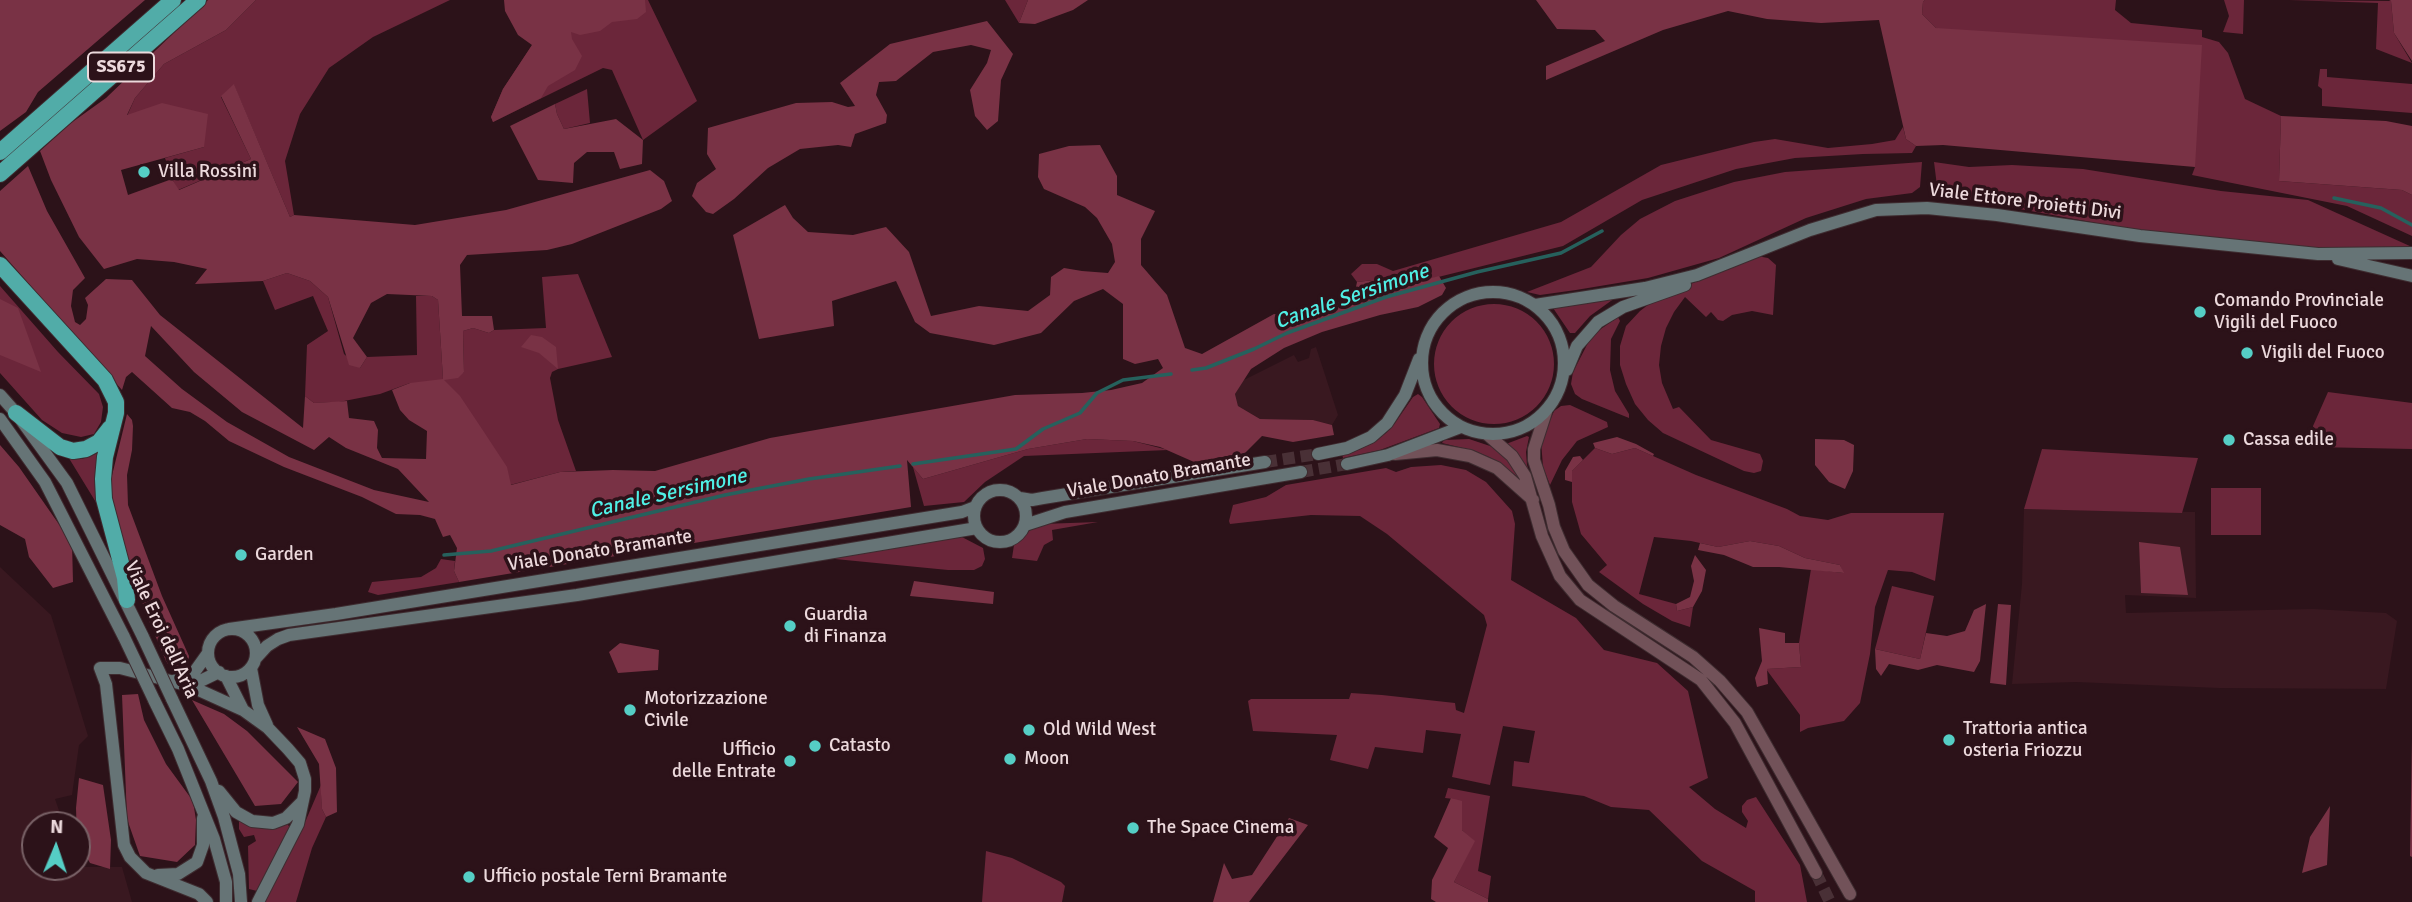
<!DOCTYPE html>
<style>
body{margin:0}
#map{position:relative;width:2412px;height:902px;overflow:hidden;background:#2c1219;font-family:Signika,sans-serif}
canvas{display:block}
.north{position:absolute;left:21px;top:811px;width:70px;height:70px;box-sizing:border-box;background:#2c1219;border:2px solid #796267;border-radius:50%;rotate:2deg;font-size:19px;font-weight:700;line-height:28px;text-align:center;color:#ecd9dc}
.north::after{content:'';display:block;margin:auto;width:24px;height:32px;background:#55cec5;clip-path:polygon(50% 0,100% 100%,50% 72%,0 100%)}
</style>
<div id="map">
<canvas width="2412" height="902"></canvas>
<div class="north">N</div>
</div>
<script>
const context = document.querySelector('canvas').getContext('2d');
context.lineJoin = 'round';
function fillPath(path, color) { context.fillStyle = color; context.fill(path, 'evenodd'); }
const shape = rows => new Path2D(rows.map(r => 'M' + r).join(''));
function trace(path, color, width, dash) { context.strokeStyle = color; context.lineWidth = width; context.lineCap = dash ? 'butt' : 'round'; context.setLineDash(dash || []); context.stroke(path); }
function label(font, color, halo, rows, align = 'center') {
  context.font = font + ' Signika,sans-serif'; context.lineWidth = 7; context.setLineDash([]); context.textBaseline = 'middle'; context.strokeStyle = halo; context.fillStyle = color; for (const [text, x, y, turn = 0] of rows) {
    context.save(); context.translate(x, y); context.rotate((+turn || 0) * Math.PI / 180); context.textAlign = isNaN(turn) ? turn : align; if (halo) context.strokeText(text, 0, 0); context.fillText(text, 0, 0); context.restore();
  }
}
const built = shape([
 [1316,347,1338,415,1332,425,1313,420,1260,419,1238,406,1235,394,1242,381,1294,355,1298,362,1309,358,1311,349],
 [2024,509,2195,512,2196,598,2125,595,2126,613,2313,609,2386,613,2397,621,2386,689,2219,688,2076,682,2012,684,2022,584],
 [0,567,51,615,88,736,79,745,72,795,55,799,64,825,35,825,35,867,77,867,77,859,80,867,122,867,132,902,0,902]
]);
const green = shape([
 [256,0,450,0,373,37,329,68,300,114,285,161,294,215,290,217,234,85,221,97,251,159,178,190,172,179,165,158,204,147,127,116,135,98,164,64,226,30],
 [562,0,648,0,697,101,643,140,612,70,603,68,493,122,491,117,503,89],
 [1005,0,1028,0,1019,23],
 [1925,0,2116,0,2115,10,2131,23,2202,30,2202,37,2219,42,2228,53,2245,99,2281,116,2279,181,2402,190,2412,195,2412,236,2347,206,2192,175,2195,167,1936,28,1922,14,1923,2],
 [2224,0,2244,0,2243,34,2223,32,2229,16],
 [2289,0,2391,1,2394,33,2412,63,2376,49,2378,3],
 [2320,69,2327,69,2327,77,2412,84,2412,113,2322,106,2322,89,2318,86],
 [587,89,590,123,564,129,557,114,555,104],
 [1903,127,1906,139,1916,146,1912,153,1863,154,1795,158,1736,169,1642,200,1563,246,1398,287,1391,278,1357,282,1351,274,1362,264,1377,264,1393,271,1561,222,1661,165,1754,142,1775,139,1828,148,1872,144,1895,140],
 [1922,162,1920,187,1912,193,1866,199,1806,218,1719,258,1648,278,1576,290,1540,295,1527,292,1591,267,1621,235,1640,219,1675,201,1734,182,1785,172],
 [1934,162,1969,167,2012,165,2083,169,2221,191,2308,200,2412,247,2355,252,2140,231,1954,197,1943,193,1937,186],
 [1757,256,1768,258,1776,265,1773,315,1752,311,1732,315,1723,321,1718,320,1711,312,1706,317,1685,297,1674,312,1666,328,1661,346,1659,365,1662,383,1673,409,1679,407,1711,440,1760,454,1763,461,1761,471,1754,473,1744,471,1663,433,1648,420,1635,404,1626,384,1620,365,1620,346,1626,326,1640,311,1657,298],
 [287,273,310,281,328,297,344,354,360,368,367,357,417,355,416,296,432,296,438,300,443,379,464,372,463,331,473,328,489,333,494,330,546,328,542,277,578,274,612,357,558,369,552,372,550,378,558,420,576,471,560,472,510,485,506,467,410,383,380,394,339,402,314,403,305,396,307,345,328,331,313,296,275,310,263,281],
 [0,286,58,352,99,394,103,407,101,422,94,434,81,437,62,433,42,420,0,373],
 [1615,298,1590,316,1575,333,1570,333,1551,305],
 '1434 364a60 60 0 1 1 120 0a60 60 0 1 1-120 0Z',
 [1618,317,1620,321,1611,339,1610,370,1615,391,1629,414,1629,418,1582,399,1575,394,1571,384,1573,372,1589,341,1598,331],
 [2328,392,2412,403,2412,449,2314,447,2313,426],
 [1418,394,1422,397,1440,424,1439,428,1380,450,1343,458,1342,454,1369,445,1386,433,1395,423,1413,397],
 [1570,405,1607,422,1608,427,1577,441,1562,460,1550,485,1543,467,1541,441,1554,411,1561,406],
 [1527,436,1529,437,1526,452,1527,465,1533,485,1506,444],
 [1087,439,1133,441,1168,450,1024,456,985,482,964,502,924,506,913,467,923,479,1028,449],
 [1469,439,1496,448,1507,458,1521,479,1491,458,1475,451,1442,443,1444,440],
 [1595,448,1612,454,1635,448,1696,475,1787,509,1800,516,1828,520,1851,513,1944,513,1935,581,1912,572,1888,570,1875,607,1870,654,1860,703,1844,721,1808,728,1800,732,1800,715,1766,669,1801,667,1799,643,1811,569,1843,573,1840,565,1805,558,1779,546,1750,541,1718,547,1691,541,1654,537,1639,594,1676,604,1677,611,1693,607,1690,627,1672,621,1643,604,1599,572,1607,565,1581,534,1572,502,1572,471],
 [2042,449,2198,458,2182,513,2024,509],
 [98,453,95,479,97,504,67,455,82,459],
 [1441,465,1466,470,1486,482,1512,511,1515,524,1511,580,1576,618,1604,650,1657,663,1688,691,1708,778,1689,787,1715,809,1746,828,1748,821,1742,812,1742,806,1747,800,1756,797,1800,865,1807,902,1755,902,1755,891,1702,861,1649,810,1611,807,1584,796,1512,786,1514,761,1529,763,1535,731,1503,726,1490,785,1452,777,1461,734,1426,730,1423,753,1375,747,1368,769,1330,760,1337,735,1253,731,1248,701,1251,699,1349,699,1351,693,1382,695,1455,703,1456,710,1464,713,1487,625,1484,615,1387,534,1360,516,1311,515,1230,524,1229,521,1233,505,1266,497,1286,485,1386,468,1396,472,1411,467],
 [2211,488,2261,488,2261,535,2211,535],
 [1098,522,1052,530,1053,540,1044,545,1037,561,1012,558,1014,545,1023,534,1042,524],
 [960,536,983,548,985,559,982,566,974,570,948,570,835,559,827,556],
 [441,559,455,561,454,571,459,582,378,595,368,592,372,582,421,577,436,568],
 [1892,586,1934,596,1920,659,1875,649],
 [321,785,322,809,326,817,312,848,296,902,263,902,306,820],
 [1448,788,1490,796,1478,871,1491,876,1488,899,1454,882,1474,841,1462,830,1454,799,1445,798],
 [239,820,279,826,287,824,290,827,257,891,249,889,248,846,256,841,254,835,244,837,239,829],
 [986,851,1012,858,1061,882,1065,886,1062,902,982,902]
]);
const forest = shape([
 [0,0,145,0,38,92,26,112,0,131],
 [208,0,256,0,226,30,164,64,135,98,127,115,162,103,208,114,204,147,121,170,128,195,172,179,179,190,251,159,221,96,234,84,290,217,294,215,415,225,506,210,650,170,664,181,672,201,661,209,572,244,547,250,467,255,460,265,462,316,492,316,494,330,489,333,473,328,463,331,464,372,458,378,444,380,460,396,482,429,507,467,511,485,560,472,613,470,655,471,770,438,1015,395,1082,393,1111,390,1142,383,1163,368,1158,359,1135,364,1123,359,1123,304,1103,289,1074,301,1041,333,994,345,930,333,915,322,896,281,832,301,834,326,759,339,733,235,785,205,793,218,808,232,853,235,886,227,909,252,931,316,979,306,1028,311,1050,295,1051,277,1064,268,1082,271,1108,273,1115,262,1112,244,1097,218,1085,207,1044,189,1038,177,1039,154,1069,146,1100,145,1117,176,1117,195,1155,211,1141,239,1141,265,1167,295,1185,348,1202,354,1274,314,1297,318,1354,296,1357,282,1391,278,1398,287,1439,276,1446,288,1442,295,1418,307,1380,315,1322,332,1284,348,1251,369,1235,394,1238,406,1260,419,1313,420,1332,425,1334,435,1293,442,1262,436,1245,453,1194,462,1160,447,1133,441,1087,439,1028,449,923,479,907,460,911,507,459,582,454,571,457,548,450,535,443,537,435,519,420,515,396,514,362,497,284,467,229,441,205,421,190,412,172,408,132,372,126,377,122,390,0,251,0,191,28,166,47,211,85,278,73,290,71,306,75,322,80,325,86,319,88,305,85,298,106,279,132,280,160,315,303,428,305,396,314,403,347,401,349,418,374,421,378,430,377,448,382,458,426,459,427,431,409,420,400,410,392,390,410,383,443,379,438,300,432,296,387,294,371,303,353,338,367,357,360,368,349,365,328,297,310,281,287,273,263,281,195,284,207,269,174,262,137,259,104,269,79,237,51,180,40,151,71,123,106,98],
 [151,326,194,372,242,412,314,450,329,437,346,448,398,469,429,502,374,490,289,457,227,422,182,389,145,356],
 [504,0,645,0,646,12,637,19,612,22,600,31,580,35,571,32,572,39,582,56,575,70,548,86,541,98,493,122,491,117,503,89,532,45,518,35,505,11],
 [1028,0,1088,0,1073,10,1035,24,1019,23],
 [1536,0,1925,0,1923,2,1922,14,1936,28,2202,45,2195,167,1943,145,1916,146,1906,139,1879,20,1821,23,1767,19,1728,11,1663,30,1546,80,1546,66,1605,41,1595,30,1557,29],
 [2389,0,2412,0,2412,61,2394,33,2391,1],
 [987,21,1013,54,1001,80,998,121,987,130,975,116,970,90,987,63,991,50,971,45,933,52,896,81,879,82,876,95,887,115,886,123,855,134,851,147,838,145,800,149,768,168,734,199,713,214,706,212,692,196,697,183,716,169,707,154,708,128,796,103,832,102,848,107,855,106,840,83,890,44],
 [555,104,557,114,564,129,616,119,643,140,642,164,620,169,614,152,587,152,574,163,573,183,538,180,510,126],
 [2281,116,2386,121,2412,126,2412,195,2402,190,2279,181],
 [0,299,18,308,41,372,0,355],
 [531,335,542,337,556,347,558,369,539,353,521,347],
 [127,414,132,420,133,426,132,450,127,475,128,505,162,596,189,656,188,664,178,669,172,670,166,661,149,621,119,539,107,496],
 [1617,437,1636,444,1654,454,1653,456,1635,448,1612,454,1595,448,1593,443],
 [1815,439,1844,440,1854,445,1853,471,1845,489,1829,482,1815,465],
 [0,445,19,467,72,543,73,582,53,588,29,557,25,539,0,525],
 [1580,456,1583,460,1572,471,1572,482,1565,480,1565,471,1573,457],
 [1750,541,1779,546,1805,558,1840,565,1844,573,1779,567,1753,567,1724,555,1698,550,1700,543,1718,547],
 [2139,542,2180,547,2188,595,2141,593],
 [1695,555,1706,570,1702,591,1693,607,1677,611,1676,604,1690,597,1694,581,1691,566],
 [914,581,994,592,993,604,910,596],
 [1986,604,1980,661,1974,672,1937,665,1918,670,1889,664,1881,676,1876,669,1875,649,1920,659,1926,633,1947,636,1965,631,1974,610],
 [1998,604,2011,605,2006,685,1990,683],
 [1759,628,1785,633,1785,643,1799,643,1801,667,1767,669,1768,684,1757,687,1755,678,1762,661],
 [620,643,659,650,658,670,618,673,609,652],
 [138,694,144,720,166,764,193,801,196,820,195,845,177,862,140,856,127,819,122,695],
 [192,700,224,714,247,731,298,782,281,804,255,806],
 [297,727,325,739,336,768,337,812,326,817,322,809,319,764],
 [2412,738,2412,857,2410,856],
 [79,778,103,785,111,840,110,869,90,863,77,839,76,808],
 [1451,798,1462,801,1462,830,1475,841,1454,882,1488,899,1488,902,1436,902,1431,899,1432,880,1448,848,1434,837],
 [2330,806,2327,865,2302,873,2310,837],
 [1289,818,1308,825,1249,902,1213,902,1224,863,1232,879,1252,875]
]);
const stream = shape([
 [2334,198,2381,208,2412,225],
 [1192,370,1206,368,1254,349,1287,333,1386,297,1477,272,1561,253,1602,231],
 [913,464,1016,449,1043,429,1080,413,1097,393,1123,380,1171,374],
 [444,555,491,551,725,495,809,479,900,466]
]);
const tertiaryTunnel = shape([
 [1816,873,1830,902]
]);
const secondaryTunnel = shape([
 [1265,462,1318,454],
 [1301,472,1347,464]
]);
const tertiary = shape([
 [1546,412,1534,449,1534,460,1549,505,1554,527,1564,551,1588,585,1614,606,1693,657,1720,681,1747,712,1850,894],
 [1488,435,1512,456,1525,476,1542,536,1560,576,1580,600,1701,680,1735,723,1816,873],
 [1395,454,1437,450,1470,456,1497,468,1533,500]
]);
const secondary = shape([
 [2338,259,2412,276],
 '1422 363a71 71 0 1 1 142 0a71 71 0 1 1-142 0Z',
 [1535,305,1645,288,1697,275,1810,230,1876,210,1927,208,1997,215,2140,236,2318,254,2412,253],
 [1567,370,1577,346,1598,322,1623,307,1685,285],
 [0,395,16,413,67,483,143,637],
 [0,419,45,482,124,637],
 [1318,454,1347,448,1371,437,1387,423,1405,395,1419,359],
 [1347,464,1388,455,1461,427],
 '974 516a26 26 0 1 1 52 0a26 26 0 1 1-52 0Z',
 [1020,498,1032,500,1043,498,1265,462],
 [1025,525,1065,512,1301,472],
 '208 653a24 24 0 1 1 48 0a24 24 0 1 1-48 0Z',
 [229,629,336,614,962,512,975,507],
 [256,658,267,646,278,639,289,635,577,595,977,528],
 [251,668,258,705,267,725],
 [226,676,243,710,268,728,288,749,300,763,305,779,305,791,298,824,258,902],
 [176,680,186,678,193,674,208,653],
 [190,686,243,710],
 [172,699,211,781,224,817,239,874,241,902],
 [154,700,178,749,214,839,226,882,226,902],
 [219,791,236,812,252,821,273,823,286,818,303,801],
 [158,875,178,874,197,862,203,845,203,818],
 [207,902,199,894,146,873,130,857,124,845,106,684,100,668,120,668,190,686,219,672]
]);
const trunk = shape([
 [0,152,173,0],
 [0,174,198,0],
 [0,265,105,380,116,402,116,413,105,457,103,479,104,499,125,578,127,600],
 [16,413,60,447,73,451,86,449,99,442,110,428]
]);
const secondaryBridge = shape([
 [124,637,154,700],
 [143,637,172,699]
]);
const markers = [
 [144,172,7,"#55cec5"],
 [2200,312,7,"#55cec5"],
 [2247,353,7,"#55cec5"],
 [2229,440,7,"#55cec5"],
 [241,555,7,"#55cec5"],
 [790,626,7,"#55cec5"],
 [630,710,7,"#55cec5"],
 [1029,730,7,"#55cec5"],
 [1949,740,7,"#55cec5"],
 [815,746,7,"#55cec5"],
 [1010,759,7,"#55cec5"],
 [790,761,7,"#55cec5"],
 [1133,828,7,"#55cec5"],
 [469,877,7,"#55cec5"]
];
const shields = [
 [121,67,66]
];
const shieldNames = [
 ["SS675",121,67]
];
const poiNames = [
 ["Villa Rossini",158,172],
 ["Comando Provinciale",2214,301],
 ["Vigili del Fuoco",2214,323],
 ["Vigili del Fuoco",2261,353],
 ["Cassa edile",2243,440],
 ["Garden",255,555],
 ["Guardia",804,615],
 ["di Finanza",804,637],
 ["Motorizzazione",644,699],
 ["Civile",644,721],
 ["Trattoria antica",1963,729],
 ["osteria Friozzu",1963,751],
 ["Old Wild West",1043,730],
 ["Catasto",829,746],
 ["Ufficio",776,750,"right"],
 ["delle Entrate",776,772,"right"],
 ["Moon",1024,759],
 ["The Space Cinema",1147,828],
 ["Ufficio postale Terni Bramante",483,877]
];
const streetNames = [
 ["Viale Ettore Proietti Divi",2025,202,7],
 ["Viale Donato Bramante",1159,476,-10],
 ["Viale Donato Bramante",600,551,-9],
 ["Viale Eroi dell'Aria",161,630,65]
];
const waterNames = [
 ["Canale Sersimone",1352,297,-19],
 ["Canale Sersimone",668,494,-13]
];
fillPath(built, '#391820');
fillPath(green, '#6b263a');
fillPath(forest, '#793245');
trace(stream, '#26615d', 3.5);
trace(tertiaryTunnel, '#493036', 12, [12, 6]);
trace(secondaryTunnel, '#493036', 12, [12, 6]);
trace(tertiary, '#3e2c30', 14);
trace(secondary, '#3e2c30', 14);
trace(trunk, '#3e2c30', 18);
trace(tertiary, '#725259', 12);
trace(secondary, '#667476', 12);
trace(trunk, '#51aca8', 16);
trace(secondaryBridge, '#3e2c30', 14, []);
trace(secondaryBridge, '#667476', 12);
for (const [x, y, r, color] of markers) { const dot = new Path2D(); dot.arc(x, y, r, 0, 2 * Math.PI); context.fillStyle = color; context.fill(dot); trace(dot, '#2c1219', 2.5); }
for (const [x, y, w] of shields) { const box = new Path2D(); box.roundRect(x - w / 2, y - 14.5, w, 29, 5); context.fillStyle = '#2c1219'; context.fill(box); trace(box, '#ecd9dc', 2); }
label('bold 18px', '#ecd9dc', null, shieldNames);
label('19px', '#ecd9dc', '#2c1219', poiNames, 'left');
label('19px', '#ecd9dc', '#2c1219', streetNames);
label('italic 21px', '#4fefe5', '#2c1219', waterNames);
</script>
